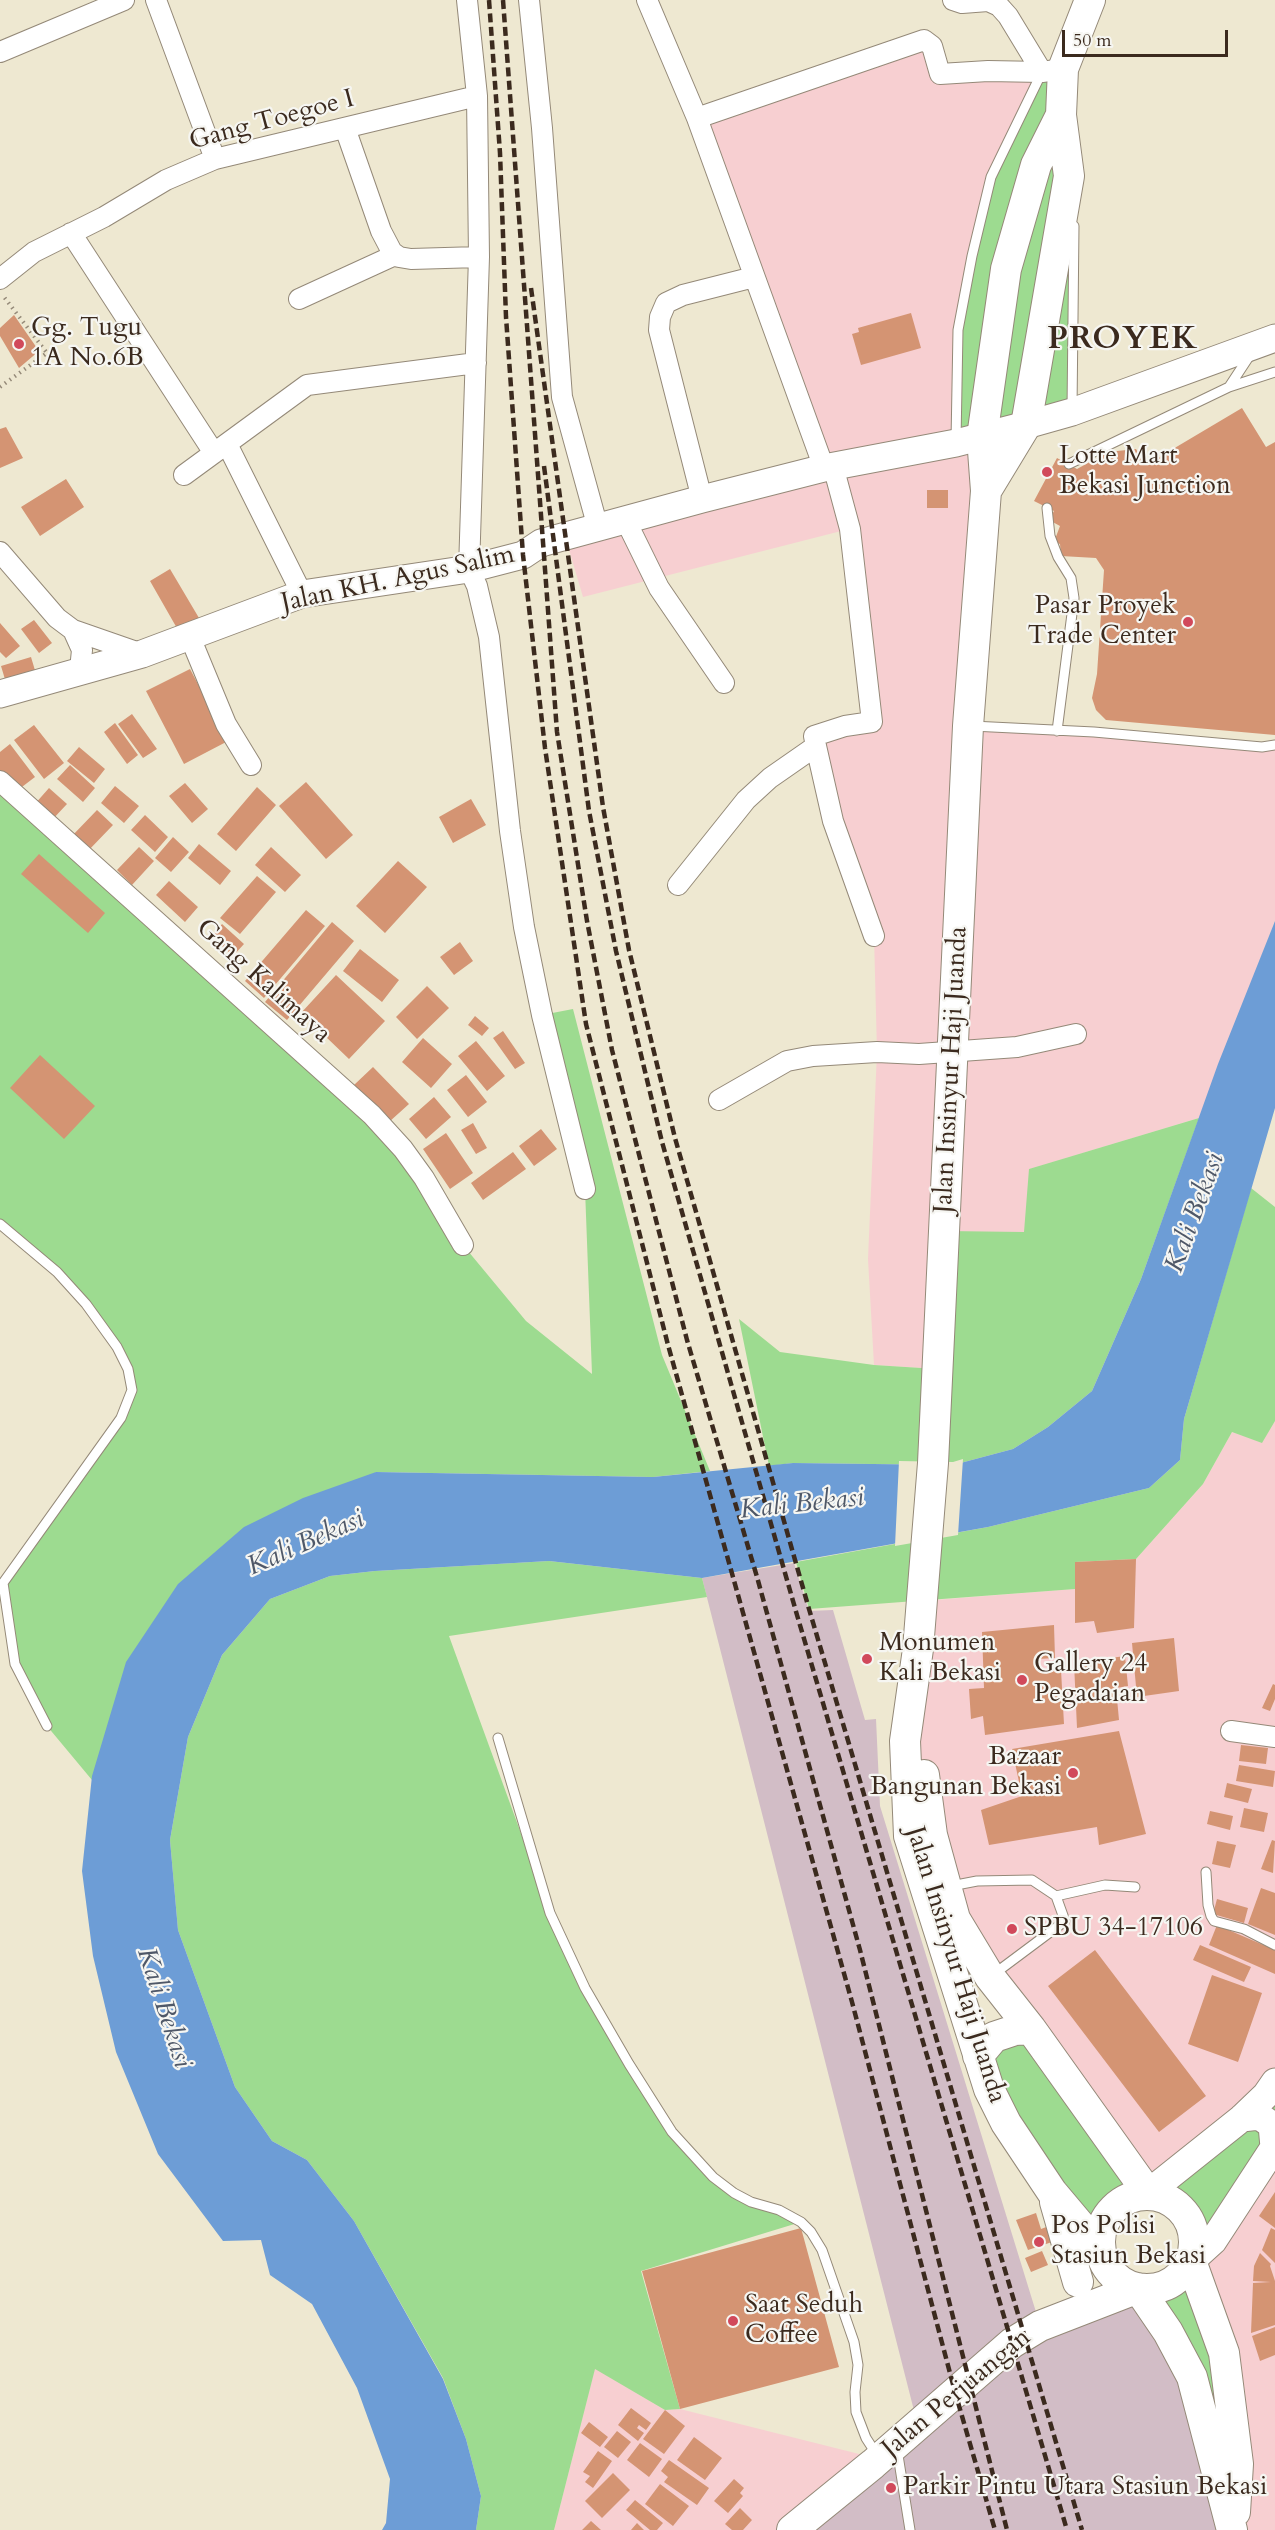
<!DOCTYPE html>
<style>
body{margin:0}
#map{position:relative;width:1275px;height:2530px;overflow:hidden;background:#eee8d1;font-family:Cardo,serif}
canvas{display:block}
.scale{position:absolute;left:1062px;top:30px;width:166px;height:27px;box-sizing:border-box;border:3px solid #3b2a1e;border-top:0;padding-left:8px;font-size:18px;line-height:21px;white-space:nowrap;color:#3b2a1e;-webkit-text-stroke:4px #f6f6f2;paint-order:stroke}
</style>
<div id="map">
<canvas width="1275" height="2530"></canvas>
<div class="scale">50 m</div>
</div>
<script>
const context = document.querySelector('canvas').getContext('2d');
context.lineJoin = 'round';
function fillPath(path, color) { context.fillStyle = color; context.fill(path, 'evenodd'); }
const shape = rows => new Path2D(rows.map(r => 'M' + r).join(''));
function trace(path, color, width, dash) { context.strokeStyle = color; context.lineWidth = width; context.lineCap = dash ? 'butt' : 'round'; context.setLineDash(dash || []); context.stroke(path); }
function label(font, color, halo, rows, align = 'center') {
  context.font = font + ' Cardo,serif'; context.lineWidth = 4.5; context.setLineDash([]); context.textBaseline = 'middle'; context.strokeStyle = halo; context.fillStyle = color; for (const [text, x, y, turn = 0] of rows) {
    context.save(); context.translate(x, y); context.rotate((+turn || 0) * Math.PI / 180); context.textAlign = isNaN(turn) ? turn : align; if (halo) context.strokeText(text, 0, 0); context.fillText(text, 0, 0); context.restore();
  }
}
const built = shape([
 [924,40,940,74,1042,72,982,437,968,726,1275,745,1275,921,1199,1118,1030,1169,1025,1232,937,1369,874,1365,868,1259,877,1052,874,936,816,746,872,722,849,529,583,597,565,536,824,468,697,118],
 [1275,1421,1275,2082,1148,2193,990,1978,932,1835,919,1744,922,1601,1074,1589,1075,1562,1136,1559,1203,1484,1232,1432,1262,1442],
 [1275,2146,1275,2530,1234,2530,1191,2261],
 [595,2368,665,2410,680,2409,879,2459,792,2530,554,2530]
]);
const industrial = shape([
 [794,1563,809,1611,833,1610,865,1720,876,1719,880,1806,1040,2325,1138,2288,1168,2332,1219,2530,798,2530,922,2442,702,1578]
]);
const green = shape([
 [1063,69,1069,176,1072,412,956,443,958,330,991,177,1042,72],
 [0,781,372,1115,463,1245,526,1321,592,1374,585,1189,542,1015,573,1009,662,1355,710,1471,653,1477,376,1472,92,1780,47,1726,15,1664,3,1583,130,1398,128,1369,57,1272,0,1224],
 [1199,1118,1141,1279,1092,1391,1048,1427,1013,1449,953,1465,793,1463,769,1466,739,1319,780,1352,874,1365,937,1369,945,1231,1024,1232,1029,1169],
 [1251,1188,1275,1207,1275,1421,1262,1443,1232,1432,1203,1484,1136,1559,1075,1562,1075,1589,809,1609,796,1562,988,1527,1149,1488,1180,1460,1184,1419],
 [549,1561,702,1578,707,1597,449,1636,550,1913,585,1988,672,2132,734,2193,801,2222,641,2271,680,2409,665,2410,595,2369,554,2530,476,2530,481,2496,466,2439,443,2378,354,2221,307,2160,272,2141,235,2087,178,1930,170,1840,188,1737,222,1655,270,1599,330,1576,375,1571],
 [1015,2030,1148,2193,1275,2082,1275,2146,1191,2261,1238,2464,1154,2289,1172,2283,1184,2273,1196,2239,1187,2214,1167,2198,1148,2194,1139,2194,1124,2200,1108,2214,1100,2238,989,2089,994,2037]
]);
const water = shape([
 [1275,921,1275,1108,1184,1419,1180,1460,1149,1488,988,1527,702,1578,549,1561,375,1571,330,1576,270,1599,222,1655,188,1737,170,1840,178,1930,235,2087,272,2141,307,2160,354,2221,443,2379,466,2439,481,2496,476,2530,382,2530,386,2523,390,2479,357,2388,312,2304,270,2275,261,2240,223,2241,158,2154,116,2052,93,1956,82,1871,92,1776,126,1662,178,1584,244,1527,303,1498,376,1472,653,1477,793,1463,953,1465,1013,1449,1048,1427,1092,1391,1141,1279,1218,1064]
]);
const pier = shape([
 [963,1459,958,1535,895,1546,899,1461,953,1462]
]);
const building = shape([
 [911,313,921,348,861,365,852,334,859,332,858,328],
 [14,315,39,351,19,368,0,336,0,328],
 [1242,408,1266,447,1275,442,1275,735,1106,720,1096,710,1092,698,1097,674,1104,570,1096,558,1061,556,1060,544,1054,542,1060,526,1049,520,1054,511,1034,501,1057,458,1077,469,1108,452,1136,449,1146,465],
 [6,427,23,458,0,468,0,429],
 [66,479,84,507,40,536,21,507],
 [927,490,948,490,948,508,927,508],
 [170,569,199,618,178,630,150,581],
 [34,620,52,643,39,653,21,629],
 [0,623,20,646,6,658,0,652],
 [31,657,37,677,7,686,1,666],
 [190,669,228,741,184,764,146,691],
 [132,714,157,749,143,758,118,724],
 [115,723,138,755,127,764,104,732],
 [34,725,64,763,44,779,14,740],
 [10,744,35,777,14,793,0,775,0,752],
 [79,747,105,769,94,783,67,761],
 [70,765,95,788,83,802,57,779],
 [306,782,353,835,326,859,279,806],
 [185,783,208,809,192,823,169,796],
 [115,786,139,806,124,823,101,803],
 [257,787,276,805,236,851,217,834],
 [49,788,67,804,51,821,34,805],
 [471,799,486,825,453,843,439,817],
 [97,810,113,825,87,852,71,837],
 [145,815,168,837,155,852,131,830],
 [173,837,189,852,171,872,155,858],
 [199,844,231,871,220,885,188,858],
 [139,847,154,861,132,885,117,870],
 [271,847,301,875,285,892,255,865],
 [39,854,105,913,88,933,21,874],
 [398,861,427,887,385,933,356,906],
 [257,876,276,892,240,934,220,918],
 [169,881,198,907,185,922,156,895],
 [306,910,325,926,264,998,245,981],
 [332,922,354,941,287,1020,265,1002],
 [222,924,244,944,233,956,212,937],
 [460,942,473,961,454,975,440,957],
 [360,949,399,980,382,1002,343,971],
 [336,975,385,1021,349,1059,301,1013],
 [427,986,449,1008,417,1039,396,1017],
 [475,1016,489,1028,482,1036,468,1025],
 [503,1031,525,1063,515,1069,493,1038],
 [423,1038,452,1064,431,1088,402,1062],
 [476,1041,505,1076,487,1091,458,1056],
 [40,1055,95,1106,64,1139,10,1088],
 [373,1067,409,1104,389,1122,354,1085],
 [466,1075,487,1102,468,1117,447,1090],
 [434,1097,451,1117,426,1139,409,1119],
 [473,1123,487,1148,476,1154,461,1130],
 [541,1129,557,1149,534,1166,519,1146],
 [446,1133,473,1173,450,1189,423,1149],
 [513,1152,526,1169,483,1200,471,1183],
 [1136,1559,1134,1628,1097,1633,1094,1621,1075,1623,1075,1562],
 [1054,1625,1055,1658,1038,1659,1040,1673,1061,1670,1064,1724,985,1735,983,1716,971,1719,969,1689,984,1688,982,1632],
 [1174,1638,1179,1691,1137,1697,1132,1643],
 [1125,1656,1128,1686,1116,1688,1119,1720,1077,1728,1074,1663],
 [1273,1684,1275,1685,1275,1699,1270,1711,1262,1708],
 [1119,1731,1146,1834,1099,1845,1097,1827,989,1845,981,1810,1022,1796,1012,1749],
 [1241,1745,1268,1748,1266,1764,1239,1761],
 [1239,1765,1275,1771,1273,1787,1236,1781],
 [1227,1783,1252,1789,1248,1803,1224,1797],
 [1244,1808,1268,1813,1264,1832,1240,1827],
 [1210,1811,1233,1816,1230,1830,1207,1824],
 [1272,1840,1275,1841,1273,1873,1261,1869],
 [1217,1841,1236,1845,1230,1868,1212,1864],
 [1261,1888,1275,1893,1275,1935,1248,1924],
 [1217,1899,1248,1908,1244,1923,1213,1914],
 [1217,1925,1275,1950,1275,1974,1209,1945],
 [1200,1945,1251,1967,1244,1982,1193,1960],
 [1095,1950,1206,2096,1159,2132,1048,1986],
 [1212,1975,1262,1993,1238,2062,1188,2044],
 [1275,2192,1275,2228,1259,2216],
 [1036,2213,1041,2229,1049,2226,1055,2241,1028,2250,1016,2220],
 [801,2228,839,2367,680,2409,642,2271],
 [1271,2228,1275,2230,1275,2263,1262,2250],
 [1042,2251,1048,2265,1031,2272,1025,2258],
 [1260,2253,1271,2264,1270,2266,1275,2281,1275,2325,1251,2333,1253,2283,1271,2282,1253,2281,1254,2266],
 [1275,2327,1275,2355,1260,2361,1252,2336],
 [631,2408,651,2423,646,2430,639,2425,637,2428,644,2433,638,2441,618,2425],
 [665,2410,685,2426,664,2454,643,2439],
 [589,2422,608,2437,600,2447,581,2433],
 [617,2431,631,2442,618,2458,604,2447],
 [694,2437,722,2458,705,2480,677,2460],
 [640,2443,662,2459,649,2477,627,2460],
 [598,2451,612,2461,593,2488,585,2482,590,2476,583,2472],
 [669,2460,709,2488,697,2505,664,2482,668,2477,661,2471],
 [613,2473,630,2490,602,2518,585,2501],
 [734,2479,744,2488,740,2493,743,2496,728,2513,714,2501],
 [660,2484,689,2506,673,2526,645,2504],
 [635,2500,663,2523,657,2530,650,2530,626,2510],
 [740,2508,752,2520,743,2530,732,2530,725,2524],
 [591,2521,601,2530,582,2530],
 [637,2523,644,2530,631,2530]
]);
const path = shape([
 [0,387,47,353,4,297]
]);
const lane = shape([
 [1229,387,1252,352],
 [1072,410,1074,226],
 [956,441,958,330,972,256,991,177,1042,72],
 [1069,464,1229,387,1275,372],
 [1047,508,1050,536,1058,557,1071,578,1074,598,1057,731],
 [972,726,1094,732,1262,747,1275,745],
 [0,1224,57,1272,86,1304,117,1347,128,1369,132,1390,121,1418,3,1583,15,1664,47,1726],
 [498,1738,550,1913,585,1988,629,2064,672,2132,713,2177,734,2193,751,2202,779,2210,801,2222,811,2232,822,2250,854,2342,858,2365,855,2392,856,2412,866,2438,877,2455],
 [1206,1872,1208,1905,1211,1916,1214,1921,1244,1929,1275,1945],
 [951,1886,977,1881,1032,1880,1056,1896,1065,1921,994,1974],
 [1056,1896,1105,1885,1135,1887],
 [897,2449,910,2530]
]);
const street = shape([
 [156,0,215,159],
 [467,0,477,96,479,257,469,569,477,586,489,637,510,831,524,927,542,1015,585,1189],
 [529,0,542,128,562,397,598,528],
 [647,0,697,118,824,468],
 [953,0,962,3,988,1,999,6,1008,16,1042,72],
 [0,52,124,0],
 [697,118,924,40,932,46,940,74,988,71,1042,72,1063,69],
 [345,128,381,231,392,252,399,257,411,259,479,257],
 [71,233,214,453],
 [0,279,34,252,104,217,166,180,215,159,477,96],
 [299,299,395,255],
 [227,444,302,594],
 [184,475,307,385,476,363],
 [702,499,659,330,660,317,666,303,683,295,754,277],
 [626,521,659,588,724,683],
 [0,552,57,618,73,630,142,654],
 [73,630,82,650,80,670],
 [190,637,226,724,251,765],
 [816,746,833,821,874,936],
 [0,781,372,1115,403,1149,424,1178,463,1245],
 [678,885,746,800,770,778,816,746,814,736,845,726,872,722,850,529,833,466],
 [719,1100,787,1061,813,1056,877,1052,919,1054,1017,1047,1076,1034],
 [1231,1731,1275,1737]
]);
const secondary = shape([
 [0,694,142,654,302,594,469,569,523,555,541,543,555,539,702,499,824,468,956,443,1026,425,1072,412,1275,338],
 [1242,2118,1259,2116,1272,2125,1274,2147],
 [1148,2193,1242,2118,1266,2095,1275,2082],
 [1191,2261,1213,2241,1275,2146]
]);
const primary = shape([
 [1061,115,1036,165,1006,269,982,437,986,491,968,726,933,1463,918,1649,905,1741,909,1836,989,2089,1006,2123,1052,2192,1100,2249],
 [986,491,1026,425,1069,176,1061,115,1063,69,1090,0],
 [924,1775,932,1835,955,1919,990,1977,1031,2029,1148,2193],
 [978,2056,994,2037,1015,2030,1031,2029],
 '1100 2242a47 47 0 1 1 94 0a47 47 0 1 1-94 0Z',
 [1055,2202,1078,2282],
 [1191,2261,1224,2353,1238,2464,1235,2512],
 [792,2530,873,2464,1012,2343,1040,2326,1138,2288,1168,2332,1192,2377,1232,2530]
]);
const rail = shape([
 [489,0,500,153,506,317,523,555,545,748,586,1024,668,1345,852,2002,955,2392,995,2530],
 [503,0,557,732,587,921,612,1050,687,1340,757,1577,860,1950,1007,2530],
 [531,288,603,807,629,950,675,1138,809,1609,1082,2530],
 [544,466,589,811,616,951,662,1142,797,1615,1067,2530]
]);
const markers = [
 [19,344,6,"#d1495b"],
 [1047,472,6,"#d1495b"],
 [1188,622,6,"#d1495b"],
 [867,1659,6,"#d1495b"],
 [1022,1680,6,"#d1495b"],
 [1073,1773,6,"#d1495b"],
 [1012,1929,6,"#d1495b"],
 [1039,2242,6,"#d1495b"],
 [733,2321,6,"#d1495b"],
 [891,2488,6,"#d1495b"]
];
const streetNames = [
 ["Gang Toegoe I",272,121,-15],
 ["Jalan KH. Agus Salim",398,580,-12],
 ["Gang Kalimaya",263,982,42],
 ["Jalan Insinyur Haji Juanda",952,1070,-87],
 ["Jalan Insinyur Haji Juanda",955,1965,73],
 ["Jalan Perjuangan",957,2394,-40]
];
const poiNames = [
 ["Gg. Tugu",31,329],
 ["1A No.6B",31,359],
 ["Lotte Mart",1059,457],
 ["Bekasi Junction",1059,487],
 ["Pasar Proyek",1176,607,"right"],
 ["Trade Center",1176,637,"right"],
 ["Monumen",879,1644],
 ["Kali Bekasi",879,1674],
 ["Gallery 24",1034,1665],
 ["Pegadaian",1034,1695],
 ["Bazaar",1061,1758,"right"],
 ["Bangunan Bekasi",1061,1788,"right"],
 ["SPBU 34-17106",1024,1929],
 ["Pos Polisi",1051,2227],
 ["Stasiun Bekasi",1051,2257],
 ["Saat Seduh",745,2306],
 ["Coffee",745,2336],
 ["Parkir Pintu Utara Stasiun Bekasi",903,2488]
];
const waterNames = [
 ["Kali Bekasi",1196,1213,-70],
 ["Kali Bekasi",802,1505,-6],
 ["Kali Bekasi",306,1544,-24],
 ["Kali Bekasi",163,2008,72]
];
const districtNames = [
 ["PROYEK",1123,341]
];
fillPath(built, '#f7cfd1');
fillPath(industrial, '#d2bdc6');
fillPath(green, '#9ddb90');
fillPath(water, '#6d9dd6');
fillPath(pier, '#eee8d1');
fillPath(building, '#d49473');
trace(lane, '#948978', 11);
trace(street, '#948978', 22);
trace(secondary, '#948978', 29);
trace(primary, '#948978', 32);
trace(path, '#948978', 4, [1.5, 4.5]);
trace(lane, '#fff', 9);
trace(street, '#fff', 20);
trace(secondary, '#fff', 27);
trace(primary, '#fff', 30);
trace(rail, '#3b2a1e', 4.5, [9, 4.5]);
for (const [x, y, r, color] of markers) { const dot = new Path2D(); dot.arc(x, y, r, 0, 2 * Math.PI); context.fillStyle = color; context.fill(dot); trace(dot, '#f6f6f2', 2); }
label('26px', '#3b2a1e', '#f6f6f2', streetNames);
label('26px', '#3b2a1e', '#f6f6f2', poiNames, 'left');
label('italic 27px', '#4f5868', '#f6f6f2', waterNames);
context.letterSpacing = '1.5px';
label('bold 32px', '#3b2a1e', '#f6f6f2', districtNames);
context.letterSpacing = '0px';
</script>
